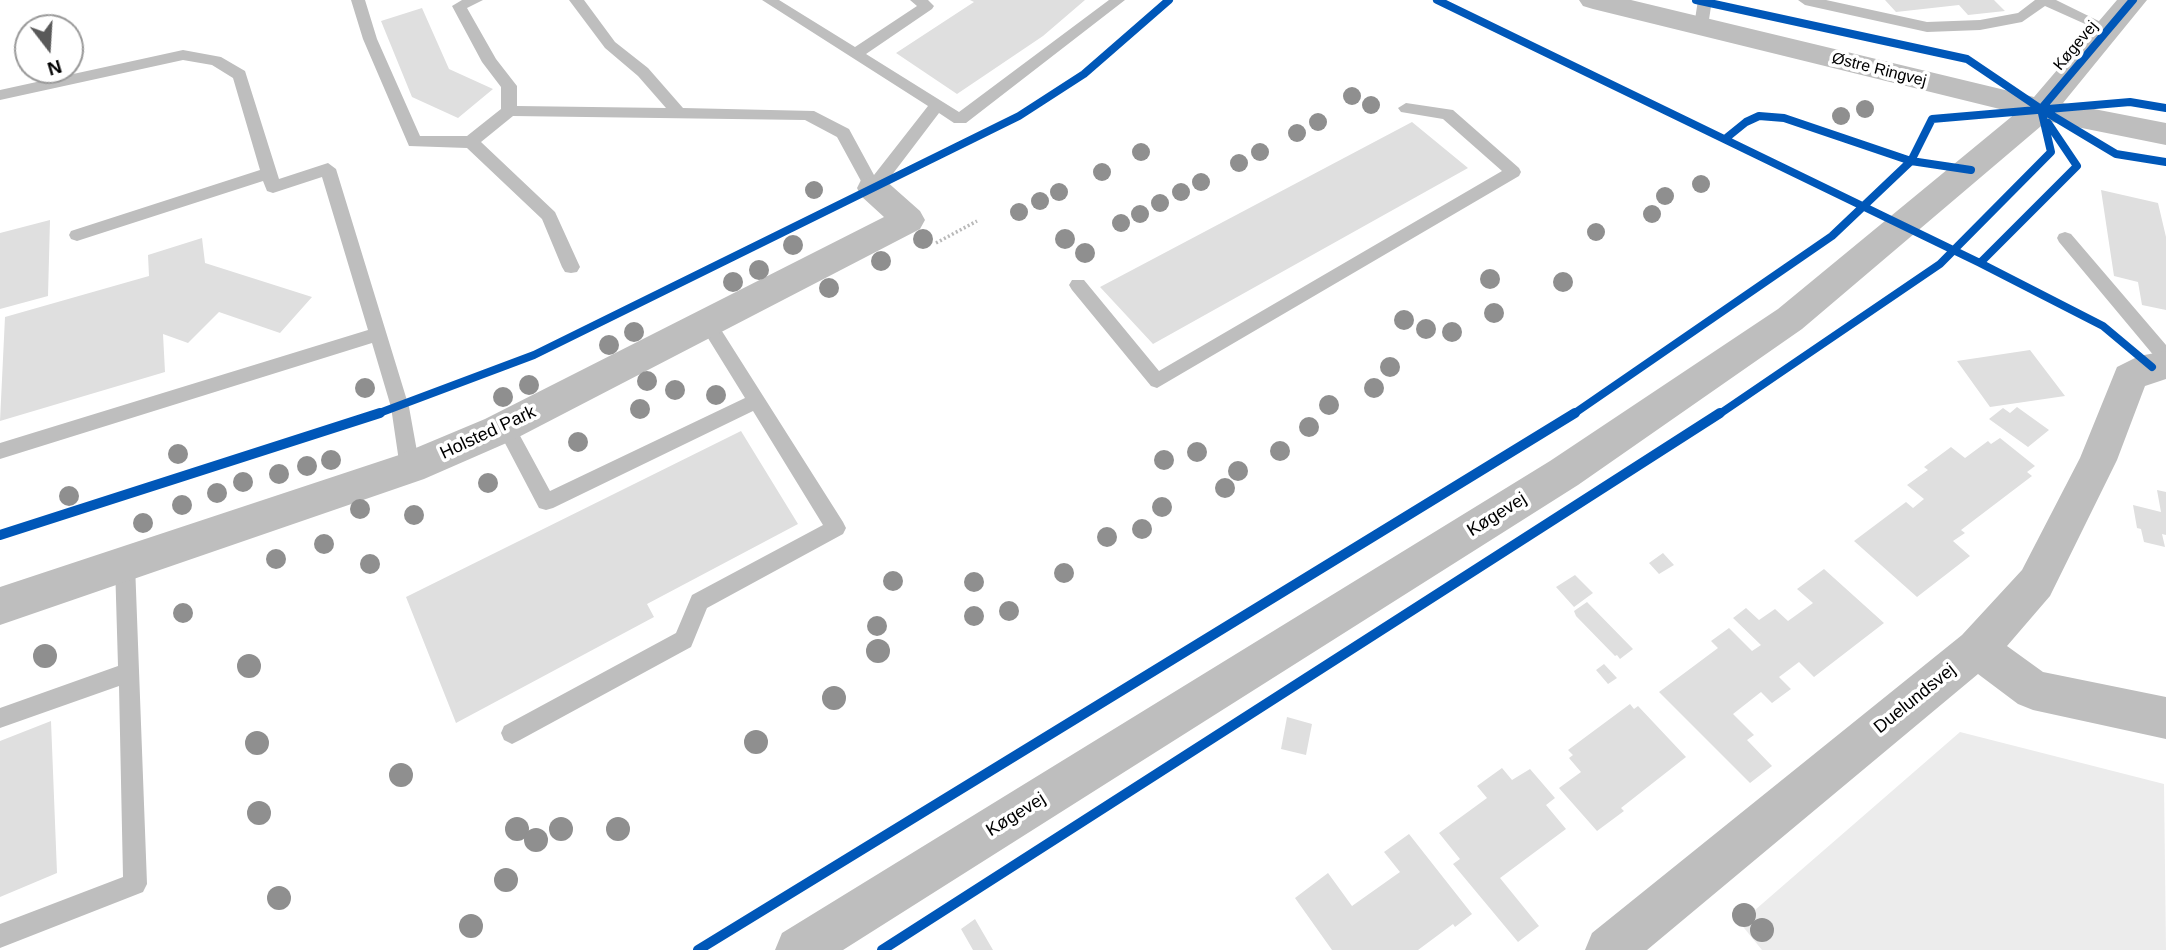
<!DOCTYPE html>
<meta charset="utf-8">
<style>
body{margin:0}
#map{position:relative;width:2166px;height:950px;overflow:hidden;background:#fff;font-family:Arial,sans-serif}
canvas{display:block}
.north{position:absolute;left:14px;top:14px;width:70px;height:70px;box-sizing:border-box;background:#fff;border:2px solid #999;border-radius:50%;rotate:163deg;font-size:19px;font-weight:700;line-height:28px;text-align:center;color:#000}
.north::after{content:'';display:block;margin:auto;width:24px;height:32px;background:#595959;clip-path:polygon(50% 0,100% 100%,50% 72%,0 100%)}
</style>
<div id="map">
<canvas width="2166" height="950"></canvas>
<div class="north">N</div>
</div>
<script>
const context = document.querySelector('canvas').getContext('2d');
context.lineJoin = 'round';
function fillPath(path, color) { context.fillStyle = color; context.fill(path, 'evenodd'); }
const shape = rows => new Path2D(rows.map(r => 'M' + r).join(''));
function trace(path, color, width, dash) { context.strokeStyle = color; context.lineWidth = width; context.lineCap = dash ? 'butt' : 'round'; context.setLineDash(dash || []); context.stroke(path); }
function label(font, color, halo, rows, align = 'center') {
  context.font = font + ' Arial,sans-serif'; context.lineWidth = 7; context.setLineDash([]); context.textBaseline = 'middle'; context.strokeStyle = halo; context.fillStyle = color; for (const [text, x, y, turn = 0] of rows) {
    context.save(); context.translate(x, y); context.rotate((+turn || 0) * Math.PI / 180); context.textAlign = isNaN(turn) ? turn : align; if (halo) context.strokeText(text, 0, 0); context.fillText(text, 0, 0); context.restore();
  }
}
const green = shape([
 [1960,732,2164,784,2166,950,1762,950,1740,923]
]);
const building = shape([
 [970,0,1085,0,1043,36,957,94,896,53,974,2],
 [1885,0,1994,0,2005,11,1968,15,1959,5,1896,12],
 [422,8,449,69,493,89,458,118,412,97,381,21],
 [1412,122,1468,168,1153,344,1100,287],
 [2101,190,2158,203,2166,237,2166,310,2142,305,2138,282,2114,276],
 [50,220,48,296,0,309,0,233],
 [202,238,205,263,312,297,280,333,219,312,188,343,163,334,165,372,0,421,5,317,149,276,148,255],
 [2030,350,2065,396,1990,407,1957,361],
 [2017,407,2049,430,2028,447,1989,419,2003,408,2010,413],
 [741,431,798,524,647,604,654,617,456,723,406,597],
 [2000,438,2035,466,2027,472,2032,476,1961,530,1965,533,1953,541,1970,556,1917,597,1854,541,1906,502,1913,508,1924,499,1907,485,1928,470,1924,467,1951,447,1965,458,1988,441,1991,444],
 [2157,490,2166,492,2166,535,2162,534,2165,547,2144,542,2141,529,2137,528,2133,505,2161,512],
 [1663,553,1674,565,1659,574,1649,563],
 [1824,569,1884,623,1814,677,1799,662,1779,677,1791,689,1772,703,1761,692,1733,714,1754,735,1747,740,1772,766,1750,783,1659,692,1718,648,1711,641,1729,628,1752,651,1761,645,1733,618,1746,608,1759,620,1775,609,1788,621,1813,603,1797,589],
 [1575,575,1593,593,1574,607,1556,587],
 [1587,602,1633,649,1620,659,1617,655,1615,656,1576,616,1574,611],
 [1604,664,1617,678,1608,684,1596,670],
 [1630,704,1634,709,1638,706,1686,757,1621,808,1624,811,1597,831,1559,788,1581,772,1569,758,1573,755,1568,750],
 [1287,717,1312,724,1306,755,1281,749],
 [51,721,57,873,0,897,0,741],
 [1502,768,1512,780,1530,769,1555,798,1546,805,1566,829,1500,878,1539,926,1518,942,1453,864,1460,859,1439,833,1487,798,1477,786],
 [1409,834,1472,914,1455,927,1453,924,1418,950,1332,950,1295,898,1328,873,1352,906,1400,872,1384,852],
 [975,919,993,950,973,950,961,929]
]);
const path = shape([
 [936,243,977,221]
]);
const service = shape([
 [351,0,365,0,377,39,420,136,467,136,501,109,501,87,482,62,452,6,462,0,483,0,467,8,496,59,517,86,517,106,666,108,638,76,605,48,569,0,584,0,615,42,648,68,683,108,814,111,849,129,874,175,928,106,762,0,779,0,855,47,917,6,910,0,928,0,934,6,932,9,866,54,959,112,1109,0,1125,0,966,123,954,123,939,113,879,192,873,194,867,192,837,137,805,120,513,116,481,142,555,212,580,267,577,272,571,273,565,272,562,267,542,219,467,148,409,146,363,39,351,0],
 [1698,0,1712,0,1708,26,1701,31,1694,26,1698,0],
 [1798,0,1826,0,1927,22,1980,20,2018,13,2035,0,2056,0,2115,29,2108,34,2103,32,2045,6,2022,22,1980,30,1927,32,1805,5,1798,0],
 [183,50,221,57,245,71,279,179,328,163,336,169,409,407,420,468,417,474,410,476,403,474,400,468,391,407,372,343,0,459,0,443,368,330,322,177,273,193,267,191,263,181,77,241,71,239,69,235,71,231,260,170,233,78,212,65,183,60,0,100,0,90,183,50],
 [1406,103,1453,110,1519,168,1521,172,1519,176,1157,388,1151,386,1072,290,1069,285,1072,280,1084,280,1159,371,1502,171,1443,119,1401,112,1398,108,1406,103],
 [2065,232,2071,234,2166,345,2166,365,2160,363,2059,242,2057,238,2059,234,2065,232],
 [707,315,713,317,843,522,846,528,843,534,707,608,691,647,520,740,512,744,504,740,501,733,504,726,676,633,692,595,823,525,753,411,553,508,546,510,539,508,496,426,498,421,505,418,512,421,550,491,745,398,698,322,701,317,707,315],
 [125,555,132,558,135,564,147,884,143,892,0,948,0,924,123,877,119,686,0,728,0,708,118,666,115,564,118,558,125,555]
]);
const minor = shape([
 [873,176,885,180,920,211,925,220,920,229,511,441,424,479,0,625,0,587,399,455,485,419,884,217,861,196,857,188,861,180,873,176],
 [2166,351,2166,379,2145,386,2117,460,2050,596,2007,646,2043,672,2166,697,2166,739,2033,710,2018,704,1978,674,1647,950,1585,950,1592,933,1962,635,2022,570,2080,458,2117,367,2139,356,2166,351]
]);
const tertiary = shape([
 [1579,0,1631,0,2034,97,2117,0,2147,0,2063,103,2166,123,2166,145,2047,121,1802,329,1578,485,843,950,775,950,782,933,1550,461,1778,309,2016,113,1593,9,1583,6,1579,0]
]);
const cyclewayFar1 = shape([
 [1437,0,1980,263,2103,326,2152,367],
 [1696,0,1967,59,2041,109,2116,154,2166,162],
 [2041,109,2133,0],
 [1725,139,1746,122,1759,116,1784,118,1911,161,1971,170],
 [1980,263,2077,166,2048,123],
 [374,415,534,355,1019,116,1084,74,1169,0],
 [1572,415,1832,236,1911,161,1932,119,2130,102,2166,108],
 [1718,415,1940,264,2051,152,2041,109]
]);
const cycleway = shape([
 [0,535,380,413],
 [698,950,1575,413],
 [882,950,1720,413]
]);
const trees = [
 [1352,96,9],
 [1371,105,9],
 [1865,109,9],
 [1841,116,9],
 [1318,122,9],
 [1297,133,9],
 [1141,152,9],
 [1260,152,9],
 [1239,163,9],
 [1102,172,9],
 [1201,182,9],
 [1701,184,9],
 [814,190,9],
 [1059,192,9],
 [1181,192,9],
 [1665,196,9],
 [1040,201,9],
 [1160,203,9],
 [1019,212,9],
 [1140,214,9],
 [1652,214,9],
 [1121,223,9],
 [1596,232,9],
 [923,239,10],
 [1065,239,10],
 [793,245,10],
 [1085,253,10],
 [881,261,10],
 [759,270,10],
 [1490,279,10],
 [733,282,10],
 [1563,282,10],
 [829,288,10],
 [1494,313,10],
 [1404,320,10],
 [1426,329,10],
 [634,332,10],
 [1452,332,10],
 [609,345,10],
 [1390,367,10],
 [647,381,10],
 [529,385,10],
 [365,388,10],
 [1374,388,10],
 [675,390,10],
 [716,395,10],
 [503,397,10],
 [1329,405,10],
 [640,409,10],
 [1309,427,10],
 [578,442,10],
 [1280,451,10],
 [1197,452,10],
 [178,454,10],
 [331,460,10],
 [1164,460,10],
 [307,466,10],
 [1238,471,10],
 [279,474,10],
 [243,482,10],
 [488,483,10],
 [1225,488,10],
 [217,493,10],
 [69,496,10],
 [182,505,10],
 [1162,507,10],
 [360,509,10],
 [414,515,10],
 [143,523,10],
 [1142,529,10],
 [1107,537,10],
 [324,544,10],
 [276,559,10],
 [370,564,10],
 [1064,573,10],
 [893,581,10],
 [974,582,10],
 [1009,611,10],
 [183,613,10],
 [974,616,10],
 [877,626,10],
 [878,651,12],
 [45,656,12],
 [249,666,12],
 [834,698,12],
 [756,742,12],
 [257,743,12],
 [401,775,12],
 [259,813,12],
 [517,829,12],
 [561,829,12],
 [618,829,12],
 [536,840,12],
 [506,880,12],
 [279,898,12],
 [1744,915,12],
 [471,926,12],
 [1762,930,12]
];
const farStreetnames = [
 ["Køgevej",2076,46,-50],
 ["Østre Ringvej",1879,70,14]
];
const streetNames = [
 ["Holsted Park",488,433,-25],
 ["Køgevej",1497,515,-32],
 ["Duelundsvej",1915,699,-39],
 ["Køgevej",1016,815,-32]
];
fillPath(green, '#ececec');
fillPath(building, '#dfdfdf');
trace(path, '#b9b9b9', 3.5, [2, 2.5]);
fillPath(service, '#bebebe');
fillPath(minor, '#bebebe');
fillPath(tertiary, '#bebebe');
trace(cyclewayFar1, '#0057b8', 8);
trace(cycleway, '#0057b8', 10);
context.fillStyle = '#8f8f8f';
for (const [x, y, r] of trees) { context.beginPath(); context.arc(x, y, r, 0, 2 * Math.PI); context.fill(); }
label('16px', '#000', '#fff', farStreetnames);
label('18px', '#000', '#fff', streetNames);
</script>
